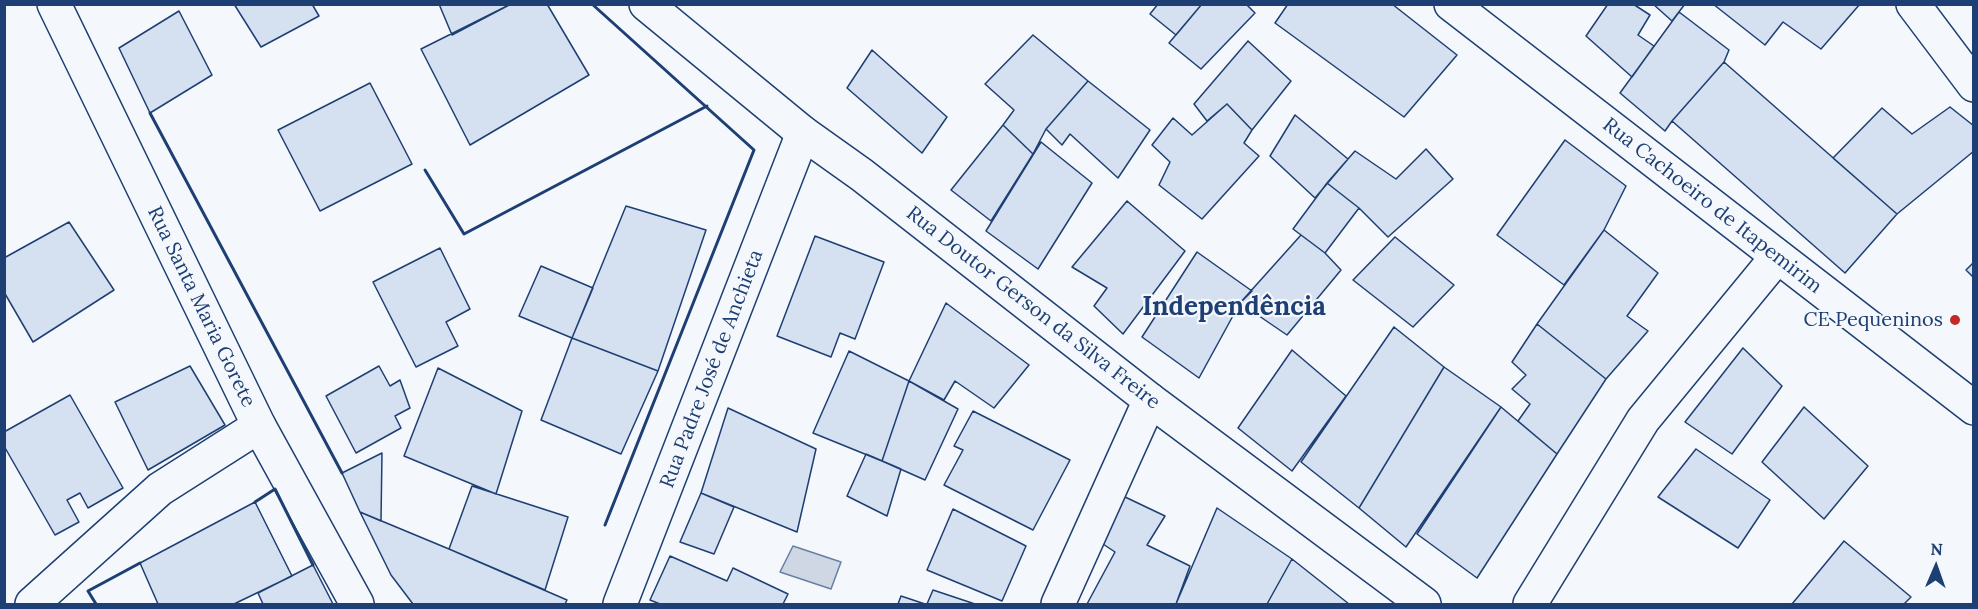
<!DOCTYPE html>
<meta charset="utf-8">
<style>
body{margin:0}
#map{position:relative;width:1978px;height:609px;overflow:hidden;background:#f4f7fb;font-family:Lora,serif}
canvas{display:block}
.frame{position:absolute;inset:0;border:6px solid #1d3f73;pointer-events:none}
.north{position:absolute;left:1906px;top:537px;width:60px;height:60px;-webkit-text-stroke:4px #f4f7fb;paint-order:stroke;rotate:2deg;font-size:16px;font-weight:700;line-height:24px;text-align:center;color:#1d3f73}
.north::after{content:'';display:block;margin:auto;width:21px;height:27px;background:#1d3f73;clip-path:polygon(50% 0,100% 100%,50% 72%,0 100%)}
</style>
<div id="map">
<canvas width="1978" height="609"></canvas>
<div class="frame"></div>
<div class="north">N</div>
</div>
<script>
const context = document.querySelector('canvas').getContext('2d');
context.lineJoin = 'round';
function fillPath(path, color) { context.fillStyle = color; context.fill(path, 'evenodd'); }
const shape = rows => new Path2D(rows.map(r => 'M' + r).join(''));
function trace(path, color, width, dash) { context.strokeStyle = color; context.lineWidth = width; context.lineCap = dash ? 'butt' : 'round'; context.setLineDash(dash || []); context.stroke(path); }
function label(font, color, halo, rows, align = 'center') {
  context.font = font + ' Lora,serif'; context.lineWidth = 4.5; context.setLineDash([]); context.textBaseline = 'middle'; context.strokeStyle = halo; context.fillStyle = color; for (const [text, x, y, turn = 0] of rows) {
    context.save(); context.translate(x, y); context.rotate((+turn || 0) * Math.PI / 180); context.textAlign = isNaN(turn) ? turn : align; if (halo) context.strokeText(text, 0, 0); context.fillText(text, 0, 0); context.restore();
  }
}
const water = shape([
 [793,546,841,562,831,589,780,572,793,546]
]);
const building = shape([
 [234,4,312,4,319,16,261,47,234,4],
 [439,4,511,4,452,35,439,4],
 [511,4,547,4,589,75,470,145,421,49,511,4],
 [1158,4,1202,4,1176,35,1150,14,1158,4],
 [1202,4,1246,4,1255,13,1201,69,1169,43,1202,4],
 [1288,4,1392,4,1457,55,1404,117,1275,23,1288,4],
 [1608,4,1633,4,1650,15,1638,35,1654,46,1632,77,1586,36,1608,4],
 [1653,4,1685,4,1672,21,1653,4],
 [1713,4,1860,4,1821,49,1783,22,1765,45,1713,4],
 [179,11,212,75,150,113,119,48,179,11],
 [1679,12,1729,50,1724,62,1672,121,1665,131,1620,93,1679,12],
 [1033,35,1088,81,1046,129,1033,154,1003,125,1014,110,985,84,1033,35],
 [1248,41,1291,81,1252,130,1227,104,1207,121,1194,104,1248,41],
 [872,50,947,117,922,153,847,88,872,50],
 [1724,62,1897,214,1845,273,1672,121,1724,62],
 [1088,81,1150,130,1118,178,1070,134,1062,145,1046,129,1088,81],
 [370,83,412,164,320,211,278,130,370,83],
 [1227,104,1252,130,1244,143,1259,156,1202,219,1159,185,1170,162,1152,145,1173,118,1192,135,1227,104],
 [1950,107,1974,126,1974,151,1897,214,1833,158,1882,108,1912,134,1950,107],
 [1295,115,1348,159,1315,198,1270,156,1295,115],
 [1003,125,1033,154,991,221,951,190,1003,125],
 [1565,140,1626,186,1604,230,1564,285,1497,235,1565,140],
 [1041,142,1092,183,1038,269,986,231,1041,142],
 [1426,149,1453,179,1388,237,1359,208,1327,183,1355,151,1396,179,1426,149],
 [1327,183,1359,208,1325,253,1293,229,1327,183],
 [1127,201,1185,251,1123,334,1094,306,1107,288,1072,267,1127,201],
 [626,206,706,230,658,371,572,338,626,206],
 [69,222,114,290,33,342,4,292,4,258,69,222],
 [1604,230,1658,273,1627,316,1648,331,1606,379,1537,324,1604,230],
 [1301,235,1325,253,1341,270,1287,335,1240,303,1301,235],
 [815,236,884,262,855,339,840,333,831,357,777,336,815,236],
 [1395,237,1454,285,1413,327,1353,280,1395,237],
 [440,248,470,309,446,322,458,346,416,367,373,282,440,248],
 [1197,252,1252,291,1240,303,1199,378,1142,337,1197,252],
 [1974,262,1974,278,1966,270,1974,262],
 [541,266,593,288,572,338,519,316,541,266],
 [946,303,1029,365,994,408,955,381,944,400,909,381,946,303],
 [1537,324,1606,379,1557,454,1518,421,1530,404,1512,389,1526,375,1512,362,1537,324],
 [1394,327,1444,367,1359,508,1301,462,1394,327],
 [572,338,658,371,621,454,541,420,572,338],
 [1743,348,1782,386,1732,454,1685,422,1743,348],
 [1292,350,1346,396,1292,471,1238,428,1292,350],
 [849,351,909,381,882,461,813,433,849,351],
 [190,366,225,425,148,470,115,402,190,366],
 [379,366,390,386,400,380,410,408,395,416,401,428,356,453,326,396,379,366],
 [1444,367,1501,407,1406,547,1359,508,1444,367],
 [438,368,522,411,496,494,404,456,438,368],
 [909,381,958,409,925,480,882,461,909,381],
 [70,395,123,488,88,508,80,493,67,500,79,522,55,535,4,446,4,432,70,395],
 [1501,407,1557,454,1477,578,1417,534,1501,407],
 [1804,407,1868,466,1824,519,1762,462,1804,407],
 [728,408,816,449,797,532,701,493,728,408],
 [973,411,1070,460,1033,530,944,485,963,450,954,446,973,411],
 [1696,449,1770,500,1738,548,1658,497,1696,449],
 [382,453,381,521,360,512,342,473,382,453],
 [866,454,901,469,887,516,847,496,866,454],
 [472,486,568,517,545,590,449,549,472,486],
 [701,493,734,507,714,554,680,542,701,493],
 [1123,496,1165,516,1147,545,1190,566,1176,604,1087,604,1115,552,1100,542,1123,496],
 [255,502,292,576,234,604,158,604,140,563,255,502],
 [1217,508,1292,559,1267,604,1176,604,1217,508],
 [953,509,1026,546,1002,601,927,570,953,509],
 [360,512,449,549,567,600,565,604,413,604,391,575,360,512],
 [1844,541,1911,597,1904,604,1792,604,1844,541],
 [670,556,727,581,733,568,788,594,783,604,660,604,650,600,670,556],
 [1292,559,1349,604,1267,604,1292,559],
 [313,565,333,604,263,604,258,593,313,565],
 [933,590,975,604,927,604,933,590],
 [901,596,925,604,898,604,901,596]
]);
const street = shape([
 [1451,4,1974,408],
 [1913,4,1974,85],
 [259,426,357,604],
 [620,604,803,133],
 [1058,604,1150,400],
 [1530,604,1643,420,1777,257]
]);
const secondary = shape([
 [646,4,803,133,862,175,1150,400,1424,604],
 [32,604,160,489,259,426,54,4]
]);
const wall = shape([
 [592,4,754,150,605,525],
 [150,113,342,473],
 [425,170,464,234,707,106],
 [255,502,275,489,313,565],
 [96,604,88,591,140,563]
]);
const markers = [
 [1955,320,6,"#c62828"]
];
const streetNames = [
 ["Rua Cachoeiro de Itapemirim",1712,206,38],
 ["Rua Santa Maria Gorete",201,307,64],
 ["Rua Doutor Gerson da Silva Freire",1033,308,38],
 ["Rua Padre José de Anchieta",712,369,-69]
];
const poiNames = [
 ["CE Pequeninos",1943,320]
];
const districtNames = [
 ["Independência",1234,308]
];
fillPath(water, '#cfd7e4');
trace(water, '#687fa3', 1.5);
fillPath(building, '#d5e0f0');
trace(building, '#1d3f73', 1.5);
trace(street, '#1d3f73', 36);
trace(secondary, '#1d3f73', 36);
trace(street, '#f4f7fb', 33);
trace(secondary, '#f4f7fb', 33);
trace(wall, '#1d3f73', 3);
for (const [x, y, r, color] of markers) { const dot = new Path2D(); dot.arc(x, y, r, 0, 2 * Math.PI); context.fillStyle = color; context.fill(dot); trace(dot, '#f4f7fb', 2); }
label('20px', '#1d3f73', '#f4f7fb', streetNames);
label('20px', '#1d3f73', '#f4f7fb', poiNames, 'right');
label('bold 26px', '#1d3f73', '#f4f7fb', districtNames);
</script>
